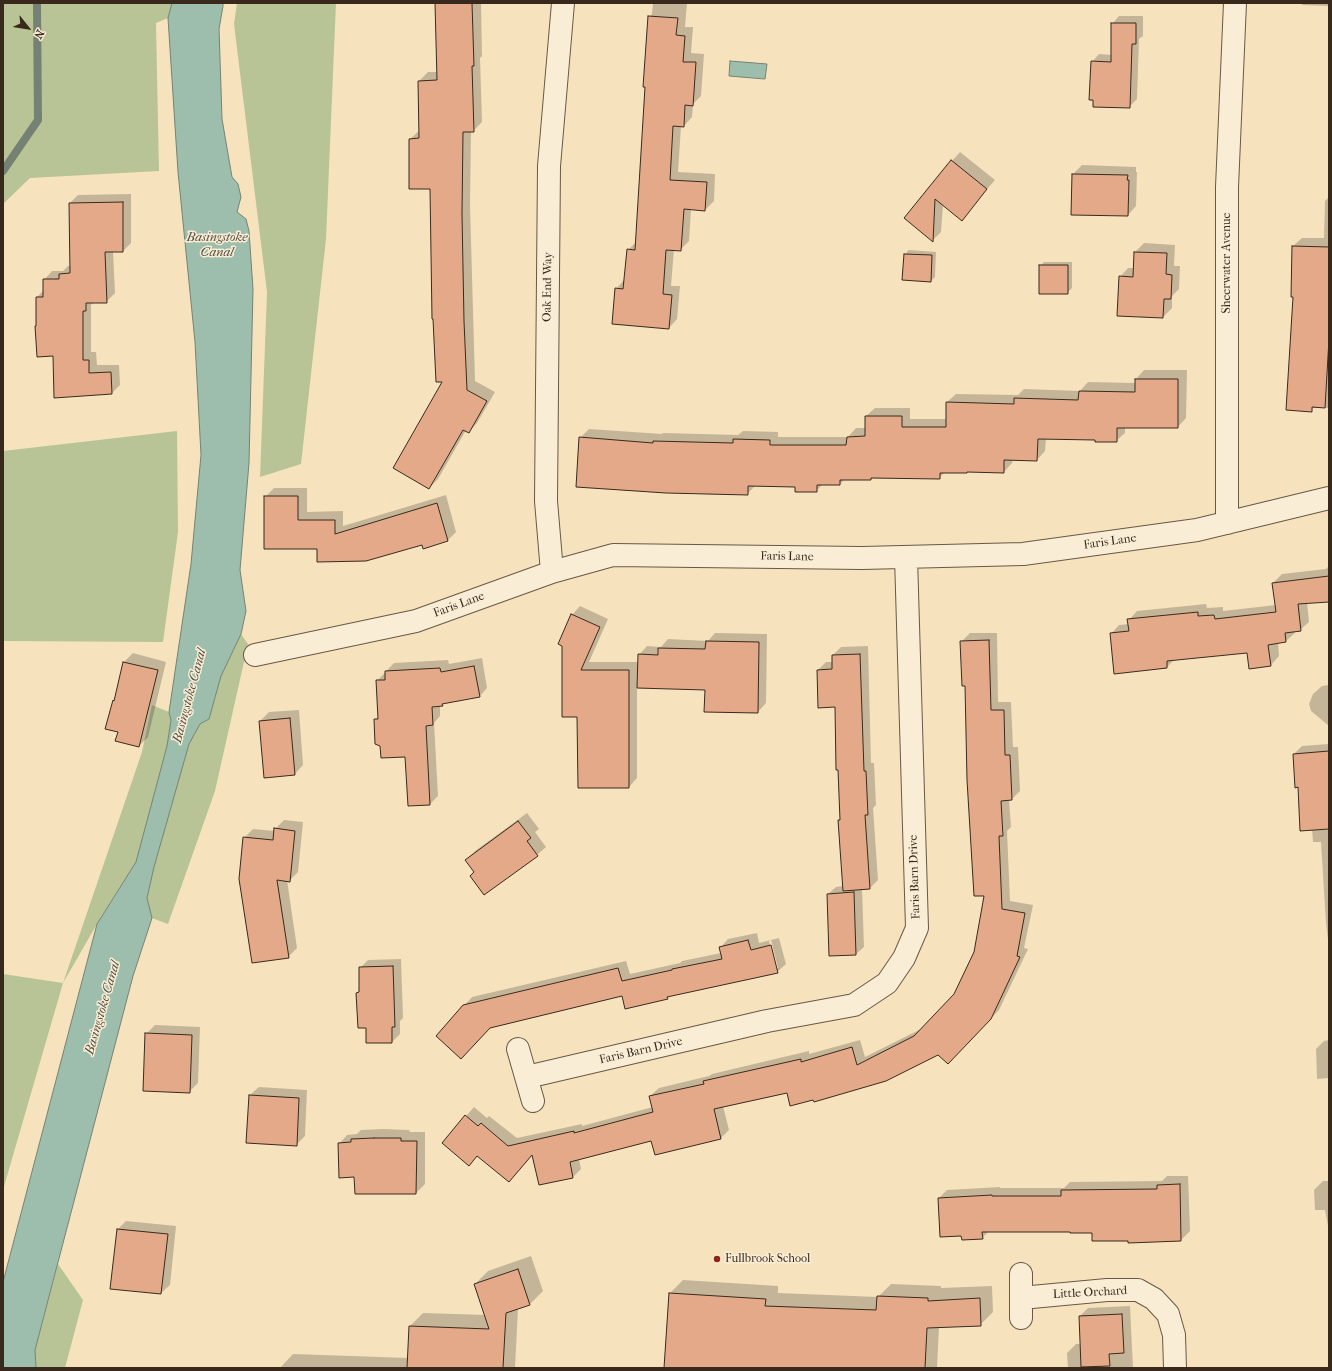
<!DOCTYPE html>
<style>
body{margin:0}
#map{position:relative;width:1332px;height:1371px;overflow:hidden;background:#f6e3be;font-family:"IM FELL French Canon",serif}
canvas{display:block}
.frame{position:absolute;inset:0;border:4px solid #39291d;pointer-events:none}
.north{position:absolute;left:8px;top:8px;width:40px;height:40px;-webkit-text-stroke:3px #f9edd5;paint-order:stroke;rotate:120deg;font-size:11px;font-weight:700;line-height:16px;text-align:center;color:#39291d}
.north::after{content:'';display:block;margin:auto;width:14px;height:18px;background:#39291d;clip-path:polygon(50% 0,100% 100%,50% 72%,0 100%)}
</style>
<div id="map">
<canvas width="1332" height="1371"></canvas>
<div class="frame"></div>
<div class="north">N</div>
</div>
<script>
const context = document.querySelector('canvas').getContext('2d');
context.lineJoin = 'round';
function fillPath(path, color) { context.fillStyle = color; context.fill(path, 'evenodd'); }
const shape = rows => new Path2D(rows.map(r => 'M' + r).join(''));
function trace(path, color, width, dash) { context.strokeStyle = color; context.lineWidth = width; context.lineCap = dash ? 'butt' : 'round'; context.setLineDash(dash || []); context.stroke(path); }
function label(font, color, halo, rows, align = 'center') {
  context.font = font + ' "IM FELL French Canon",serif'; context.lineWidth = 3; context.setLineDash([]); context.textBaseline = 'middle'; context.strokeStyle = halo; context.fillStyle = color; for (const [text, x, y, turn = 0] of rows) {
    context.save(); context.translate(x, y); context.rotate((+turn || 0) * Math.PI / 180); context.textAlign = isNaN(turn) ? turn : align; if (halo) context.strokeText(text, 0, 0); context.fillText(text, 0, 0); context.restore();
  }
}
const green = shape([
 [3,3,172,3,168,18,156,23,159,171,30,178,3,204],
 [237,3,336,3,326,239,301,464,260,477,267,292,234,24],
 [177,431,178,532,163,642,3,641,3,451],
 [241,634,248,644,215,791,168,924,152,918,147,898,154,867,189,744,200,724,209,719,221,676],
 [152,705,169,712,171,720,167,746,136,862,101,917,63,983,3,1190,3,974,63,983,142,752],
 [58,1264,83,1300,65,1368,36,1368,35,1350]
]);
const water = shape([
 [172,3,223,3,223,6,219,29,222,119,232,177,238,184,241,197,237,212,246,219,249,231,253,289,249,463,240,570,246,611,241,634,221,676,209,719,200,724,189,744,154,867,147,898,152,918,133,976,35,1350,36,1368,3,1368,3,1282,97,924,136,862,167,746,171,720,169,712,191,564,201,455,195,342,178,172,168,18,172,3],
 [730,61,767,64,765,79,729,76,730,61]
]);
const shadow = shape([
 [436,3,481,3,482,56,480,58,482,122,473,131,471,131,470,205,475,381,495,392,477,423,469,432,466,430,438,479,429,488,444,381,431,188,410,139,420,130,419,81,428,72,438,72],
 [653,3,687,3,685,27,693,27,691,53,704,54,701,96,693,104,692,117,684,126,681,126,678,172,715,174,714,201,705,210,691,209,689,241,680,250,674,249,671,286,680,286,677,319,669,328,616,289,624,280,628,250,637,241,649,17,652,14],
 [1302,3,1329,3,1329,6,1302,5],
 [1119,16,1143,16,1143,36,1139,39,1137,99,1129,107,1092,62,1099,54,1112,55,1112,24],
 [1329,63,1329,85,1328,85],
 [960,152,995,180,961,219,943,204,941,232,933,240,905,218,952,161],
 [1082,165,1136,167,1136,172,1137,172,1136,206,1128,215,1073,174],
 [131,194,131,243,123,251,113,251,115,293,106,302,94,302,91,305,91,352,96,352,97,365,119,365,120,385,112,393,54,355,37,297,44,290,44,280,52,271,63,271,68,266,71,266,70,203,78,195],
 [1329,197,1329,408,1313,408,1311,411,1294,296,1293,246,1302,238,1324,238,1325,201],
 [1144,243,1175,245,1174,266,1180,266,1179,289,1172,296,1172,308,1163,317,1118,315,1120,277,1128,268,1134,268,1135,252],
 [909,250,936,252,935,277,931,281,905,254],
 [1044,262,1072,262,1072,288,1067,293,1040,266],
 [1144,370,1187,370,1186,418,1178,427,1125,427,1125,433,1116,441,1096,439,1046,438,1045,451,1037,460,1013,459,1012,463,1004,472,968,471,967,472,945,472,939,478,873,477,871,479,845,479,840,484,823,484,816,491,796,486,756,485,747,494,580,438,589,429,662,434,663,433,738,435,743,431,778,432,778,437,848,437,856,428,866,428,866,416,875,408,910,408,910,419,947,419,947,402,956,394,1018,395,1024,389,1080,391,1088,382,1136,383,1136,379],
 [274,488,307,488,307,512,343,511,343,526,446,495,456,532,448,540,423,543,318,548,265,497],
 [1328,567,1329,567,1329,601,1307,602,1309,622,1300,630,1294,631,1295,633,1286,641,1278,642,1279,656,1271,665,1248,652,1175,659,1167,667,1115,673,1111,634,1119,625,1129,624,1129,620,1137,611,1206,604,1207,608,1223,607,1223,611,1276,605,1273,583,1282,574,1326,569],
 [580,606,608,619,589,662,639,662,639,655,647,646,661,647,668,639,708,641,715,633,767,634,766,703,758,712,706,689,637,687,637,778,629,787,578,716,572,615],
 [970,633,997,633,998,702,1011,702,1013,747,1018,747,1020,791,1012,799,1009,800,1011,827,1007,831,1010,901,1033,905,1024,948,1028,949,999,1010,956,1055,938,1054,814,1099,788,1092,723,1106,729,1130,721,1138,651,1139,579,1159,581,1169,573,1177,533,1154,509,1181,478,1155,469,1164,443,1143,474,1107,487,1118,489,1116,517,1138,582,1124,582,1126,653,1107,650,1096,659,1088,709,1076,712,1074,809,1051,809,1054,860,1040,865,1057,923,1028,955,995,975,952,985,895,961,642],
 [868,646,871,763,874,763,876,805,873,808,878,880,870,888,862,889,864,947,856,954,830,954,828,894,836,887,843,886,841,819,836,706,818,670,826,662,833,662,833,655,841,647],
 [133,653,166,662,148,737,139,746,119,731,113,701,116,698,124,662],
 [482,658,487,688,479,697,445,702,442,705,440,705,440,716,434,723,438,796,430,804,409,805,406,756,381,745,375,720,379,716,377,681,394,663,448,660,449,664],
 [1329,685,1329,726,1311,711,1309,704,1313,694,1322,686],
 [299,710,303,765,295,774,260,721,269,712],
 [1329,744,1329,948,1326,923,1321,842,1313,842,1312,829,1299,786,1294,754,1302,746],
 [527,813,539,829,535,832,546,847,537,855,475,872,466,860,475,851],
 [284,820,303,822,298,872,289,881,287,880,297,948,288,957,244,838,253,829,275,831,275,829],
 [757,933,759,943,779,938,786,964,777,972,671,995,667,998,622,994,464,1006,472,997,626,961,630,974,680,963,682,961,721,953,720,948,728,939],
 [771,940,778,968,776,968,769,941],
 [401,959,403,1018,400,1021,400,1034,392,1042,357,993,360,990,360,968,368,960],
 [155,1025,200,1027,198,1083,189,1092,146,1034],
 [1329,1040,1329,1078,1317,1079,1316,1049,1324,1041],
 [259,1087,307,1090,305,1136,296,1145,250,1095],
 [383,1129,409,1130,410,1132,425,1132,425,1184,416,1193,355,1176,339,1144,347,1135,357,1134,361,1130],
 [1167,1176,1188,1176,1190,1231,1181,1240,1129,1242,1129,1240,1093,1232,1071,1231,989,1231,982,1238,962,1235,939,1198,947,1190,1000,1187,1000,1188,1064,1188,1070,1182,1162,1181],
 [1323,1181,1329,1181,1329,1231,1325,1210,1315,1210,1314,1190],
 [126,1221,176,1226,170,1285,161,1293,118,1229],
 [531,1256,543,1291,530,1304,518,1308,515,1368,280,1368,293,1354,409,1358,410,1326,423,1313,486,1315,475,1284,488,1271],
 [683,1280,778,1286,778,1293,878,1297,891,1284,941,1286,941,1288,992,1286,993,1312,980,1325,939,1326,937,1368,665,1368,670,1293],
 [1130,1306,1133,1368,1068,1368,1067,1353,1076,1344,1081,1344,1080,1316,1088,1308]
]);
const stream = shape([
 [3,171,38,120,37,3]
]);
const building = shape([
 [435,3,472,3,474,66,472,66,474,132,463,132,462,214,464,321,467,390,487,401,469,433,463,430,429,489,393,468,442,382,436,382,433,319,432,319,430,189,409,189,409,139,419,138,418,81,437,80,435,3],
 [648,16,678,18,676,35,685,36,683,62,696,62,693,106,685,105,684,127,673,126,670,180,707,182,705,211,684,209,681,251,666,250,663,294,672,295,669,329,612,324,615,288,623,289,627,249,635,250,645,87,643,87,648,16],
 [1111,23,1136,23,1136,44,1132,44,1130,108,1093,107,1093,100,1089,100,1091,61,1111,62,1111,23],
 [951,160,987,189,962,221,935,199,933,242,904,218,951,160],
 [1072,174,1128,175,1127,180,1129,180,1128,216,1071,215,1072,174],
 [123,202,123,252,105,252,107,303,86,303,86,311,83,311,83,360,89,360,89,373,111,372,112,394,54,398,53,356,37,357,35,326,36,326,36,297,43,297,43,279,59,279,59,274,70,273,69,203,123,202],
 [1292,246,1329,247,1329,339,1325,408,1312,407,1312,412,1286,410,1293,297,1291,297,1292,246],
 [1134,252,1167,253,1166,274,1172,275,1171,299,1164,299,1163,318,1117,316,1119,276,1133,277,1134,252],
 [904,254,932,255,931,282,902,280,904,254],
 [1039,265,1068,265,1068,294,1039,294,1039,265],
 [1135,379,1178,379,1178,428,1117,428,1117,442,1095,442,1095,440,1038,439,1037,461,1004,460,1004,473,967,472,967,473,940,473,940,479,871,478,871,480,840,480,840,485,817,485,817,492,795,492,795,487,748,486,748,495,666,493,576,487,579,437,653,443,653,441,733,443,733,439,770,440,770,445,846,445,847,437,865,436,865,416,902,416,902,427,946,427,946,402,1014,404,1014,398,1078,400,1079,391,1135,392,1135,379],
 [264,496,298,496,298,520,335,520,335,534,437,503,448,541,423,549,422,545,366,561,317,562,317,549,264,549,264,496],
 [1329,576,1329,602,1298,604,1301,631,1285,633,1286,642,1268,645,1271,666,1249,669,1247,653,1167,661,1167,668,1114,674,1110,633,1129,631,1127,619,1198,612,1198,616,1214,615,1215,619,1276,612,1272,583,1329,576],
 [571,614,600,627,581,670,629,670,629,788,578,788,577,717,562,717,562,646,558,644,571,614],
 [989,640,991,710,1004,710,1005,755,1010,755,1012,800,1001,801,1003,836,999,836,1002,909,1025,913,1017,956,1020,957,991,1019,948,1064,938,1055,886,1081,814,1102,813,1100,790,1106,787,1093,714,1109,721,1139,655,1155,651,1141,570,1162,573,1178,539,1185,532,1155,509,1182,477,1156,469,1166,442,1143,465,1115,478,1126,481,1123,508,1146,574,1131,574,1133,653,1112,649,1096,704,1084,703,1081,801,1059,801,1062,852,1047,857,1065,914,1036,954,994,974,952,984,896,974,896,967,780,965,686,962,686,960,641,989,640],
 [706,641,759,642,758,713,704,712,705,690,637,688,638,654,658,655,658,648,705,649,706,641],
 [860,654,864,771,866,771,868,815,865,815,870,889,843,891,838,820,840,820,838,770,836,770,835,707,818,708,817,670,832,669,832,655,860,654],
 [123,662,158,670,139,747,115,741,118,732,105,729,113,700,114,701,123,662],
 [474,666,480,697,442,704,443,706,432,707,433,725,426,726,430,805,408,806,405,757,381,758,380,746,375,744,374,719,378,719,376,680,385,680,385,671,440,668,441,672,474,666],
 [290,718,295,775,264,778,259,721,290,718],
 [1329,751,1329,829,1300,831,1298,787,1295,788,1293,754,1329,751],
 [518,821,531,838,527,841,538,856,484,895,470,876,474,872,465,860,518,821],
 [274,828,295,831,290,882,277,880,289,958,252,963,239,879,243,837,273,840,274,828],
 [854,892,856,955,829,956,827,894,854,892],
 [748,940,751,950,771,945,778,973,667,997,668,999,625,1009,622,996,490,1028,461,1059,436,1036,463,1005,618,968,622,981,672,970,672,969,722,959,719,947,748,940],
 [393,966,395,1027,392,1027,392,1043,366,1043,366,1028,358,1028,356,993,359,992,359,967,393,966],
 [145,1033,192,1035,190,1093,143,1091,145,1033],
 [249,1095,299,1098,297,1146,246,1143,249,1095],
 [374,1138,401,1138,401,1141,417,1141,416,1194,355,1194,354,1177,339,1178,338,1143,351,1142,351,1139,374,1138],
 [1180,1184,1181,1241,1128,1243,1128,1241,1092,1241,1092,1233,1070,1233,1070,1232,982,1232,983,1239,962,1240,961,1236,940,1237,938,1198,992,1195,992,1196,1061,1196,1061,1190,1157,1189,1157,1185,1180,1184],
 [117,1229,168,1234,161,1294,110,1289,117,1229],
 [518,1269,530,1305,506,1313,503,1368,407,1368,409,1326,489,1329,474,1284,518,1269],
 [669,1293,766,1299,765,1306,876,1310,877,1296,928,1298,928,1301,980,1298,981,1326,927,1328,925,1368,664,1368,669,1293],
 [1122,1314,1124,1353,1109,1354,1110,1366,1081,1367,1079,1316,1122,1314]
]);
const street = shape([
 [1227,523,1227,187,1235,3],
 [552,572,546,501,549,166,563,3],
 [255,655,416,621,552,572,613,555,862,558,1023,554,1197,530,1329,498],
 [518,1049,533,1101],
 [527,1077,767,1021,854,1005,887,983,904,958,917,928,906,557],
 [1021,1274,1021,1318],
 [1021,1298,1107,1290,1138,1290,1154,1299,1168,1314,1174,1335,1175,1368]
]);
const markers = [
 [717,1259,4,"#8f2418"]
];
const streetNames = [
 ["Sheerwater Avenue",1227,263,-90],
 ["Oak End Way",548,287,-89],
 ["Faris Lane",1110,542,-8],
 ["Faris Lane",787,557,1],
 ["Faris Lane",459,605,-20],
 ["Faris Barn Drive",915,877,-92],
 ["Faris Barn Drive",641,1051,-13],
 ["Little Orchard",1090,1293,-3]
];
const poiNames = [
 ["Fullbrook School",725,1259]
];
const waterNames = [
 ["Basingstoke",217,238],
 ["Canal",217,253],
 ["Basingstoke Canal",190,696,-75],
 ["Basingstoke Canal",103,1008,-74]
];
fillPath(green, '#b8c495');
fillPath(water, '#9dbead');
trace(water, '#758273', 1);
fillPath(shadow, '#0003');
trace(stream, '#758273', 8);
fillPath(building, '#e3a989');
trace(building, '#39291d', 1);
trace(street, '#685845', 24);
trace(street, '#f9edd5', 22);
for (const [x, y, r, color] of markers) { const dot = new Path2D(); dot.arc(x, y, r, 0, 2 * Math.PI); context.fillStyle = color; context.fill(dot); trace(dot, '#f9edd5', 1.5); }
label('12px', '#39291d', '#f9edd5', streetNames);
label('12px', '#39291d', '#f9edd5', poiNames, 'left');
label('italic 13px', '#524e41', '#f9edd5', waterNames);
</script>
